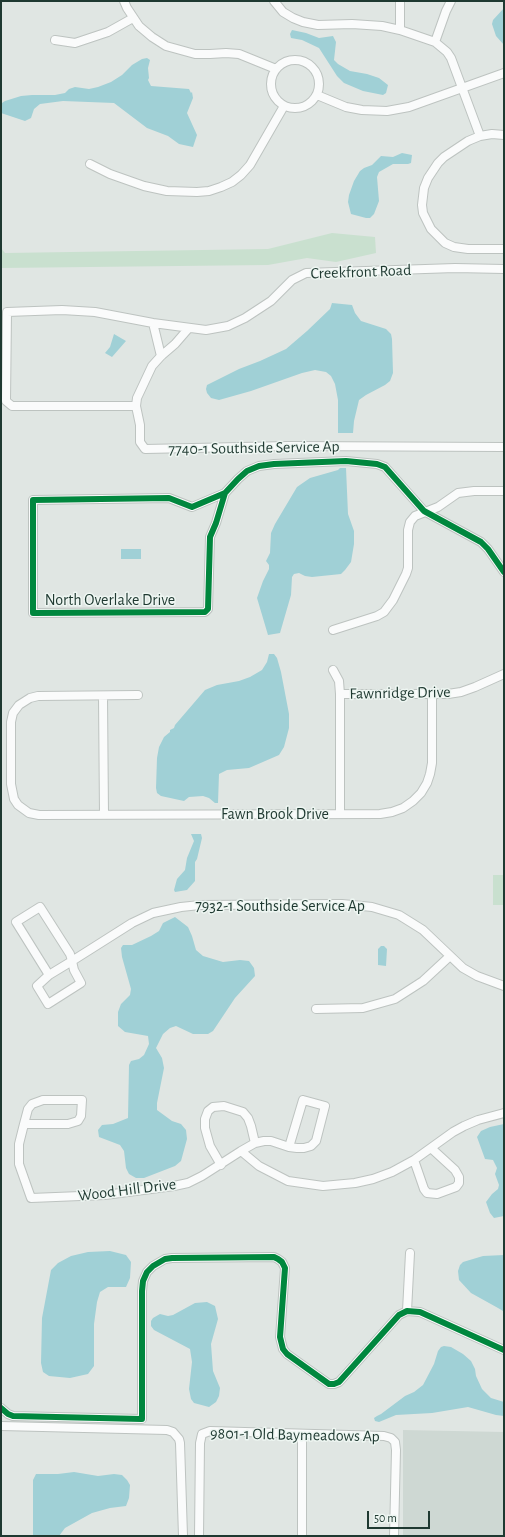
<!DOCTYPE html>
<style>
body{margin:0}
#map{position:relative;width:505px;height:1537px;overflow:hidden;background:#e0e6e3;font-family:"Alegreya Sans",sans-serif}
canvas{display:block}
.frame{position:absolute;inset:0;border:2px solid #1f3931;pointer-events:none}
.scale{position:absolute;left:367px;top:1511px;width:63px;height:18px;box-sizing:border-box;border:2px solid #1f3931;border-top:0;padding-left:5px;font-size:12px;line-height:14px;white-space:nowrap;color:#1f3931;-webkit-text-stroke:3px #eef6f2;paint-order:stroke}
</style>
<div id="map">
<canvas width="505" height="1537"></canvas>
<div class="frame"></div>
<div class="scale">50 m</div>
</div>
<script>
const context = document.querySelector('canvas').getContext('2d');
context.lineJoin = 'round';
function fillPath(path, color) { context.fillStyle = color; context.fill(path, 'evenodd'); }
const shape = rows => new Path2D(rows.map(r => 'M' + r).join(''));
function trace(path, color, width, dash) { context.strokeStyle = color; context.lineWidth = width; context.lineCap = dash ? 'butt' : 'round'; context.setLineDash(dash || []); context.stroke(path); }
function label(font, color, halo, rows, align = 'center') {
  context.font = font + ' "Alegreya Sans",sans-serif'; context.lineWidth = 3; context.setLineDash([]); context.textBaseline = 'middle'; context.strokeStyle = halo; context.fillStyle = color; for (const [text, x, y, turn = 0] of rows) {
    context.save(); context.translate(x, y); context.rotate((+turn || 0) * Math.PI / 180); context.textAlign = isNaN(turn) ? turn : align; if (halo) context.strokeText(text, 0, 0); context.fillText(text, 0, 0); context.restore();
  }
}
const built = shape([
 [403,1430,504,1432,504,1536,403,1536]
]);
const green = shape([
 [332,233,375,237,376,253,336,262,307,258,268,265,1,268,1,248,5,253,268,249],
 [493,875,504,875,504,905,493,905]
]);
const water = shape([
 [504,8,504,45,496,36,492,24,493,20],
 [292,30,306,33,319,38,333,36,336,42,334,60,338,64,350,71,367,74,379,78,388,85,386,93,383,95,363,91,344,83,337,76,319,48,302,40,291,38,290,34],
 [147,58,150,60,148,68,149,78,148,80,151,86,189,89,191,93,192,92,193,98,187,113,197,135,193,147,179,144,168,136,147,128,114,103,63,101,40,104,34,109,31,118,25,121,1,113,2,103,5,101,21,96,32,95,55,95,65,93,69,89,75,87,89,89,98,87,111,82,122,75,132,65,142,59],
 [402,153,412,155,411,163,408,164,393,164,379,172,377,177,379,201,374,214,370,218,366,218,351,214,348,202,349,195,354,181,360,171,364,168,372,165,381,156,393,157],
 [332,303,352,305,355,313,361,321,386,329,391,334,392,339,393,373,390,381,385,385,366,395,359,400,354,421,353,433,338,433,338,400,335,384,331,376,326,372,315,370,302,373,251,391,219,400,211,398,207,393,206,389,207,385,239,369,260,361,286,349,307,331,330,309],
 [114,334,126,341,112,357,105,353,110,347],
 [340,468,346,468,348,514,354,531,354,544,351,562,345,570,341,574,312,577,305,576,299,573,294,574,292,577,291,595,280,633,268,635,257,598,263,581,269,569,269,565,266,561,270,553,271,533,275,524,297,487,310,478,338,470],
 [121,549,141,549,141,559,121,559],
 [269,654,274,654,277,658,281,672,289,714,289,728,284,747,279,755,249,768,227,770,219,774,218,803,215,803,209,798,203,796,189,797,184,801,161,796,157,793,156,788,157,758,159,747,164,737,170,732,170,730,174,728,175,725,205,690,217,685,239,681,250,677,262,670,267,662],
 [191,834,201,834,202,838,197,859,195,862,195,881,187,890,175,892,174,890,177,879,185,870,187,858,194,841],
 [175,917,188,927,192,936,196,950,203,956,223,962,240,960,249,961,254,968,255,976,235,998,213,1031,208,1034,193,1034,176,1026,170,1028,163,1034,156,1048,162,1058,164,1068,157,1103,157,1110,172,1121,181,1124,186,1130,187,1139,181,1161,175,1166,144,1178,136,1178,129,1174,126,1168,124,1151,120,1145,99,1137,98,1130,102,1125,113,1124,128,1118,129,1065,131,1061,139,1059,144,1055,149,1044,148,1036,125,1032,118,1026,118,1012,121,1004,130,995,131,989,122,957,121,948,123,945,132,945,151,936,159,931,163,923],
 [381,946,384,946,387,949,386,966,378,965,378,949],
 [504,1124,504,1216,494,1218,490,1213,486,1202,492,1194,498,1189,499,1185,495,1174,497,1168,493,1160,485,1159,477,1137,481,1131,490,1127],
 [110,1251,126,1255,131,1262,130,1278,126,1287,108,1287,100,1292,97,1302,94,1324,94,1366,88,1374,70,1378,49,1376,43,1372,41,1363,42,1318,51,1270,58,1263,71,1256,88,1252],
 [504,1255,504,1315,503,1311,498,1308,471,1293,459,1280,458,1271,460,1265,463,1262,483,1256],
 [207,1302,215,1306,218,1319,211,1344,213,1371,220,1388,219,1396,216,1402,209,1407,194,1403,191,1399,189,1389,192,1362,190,1349,154,1330,151,1326,151,1321,153,1318,160,1314,168,1316,173,1315,195,1303],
 [444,1346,451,1347,463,1354,471,1361,475,1369,476,1376,482,1389,491,1398,504,1402,504,1416,496,1415,468,1407,432,1413,396,1415,379,1422,375,1421,374,1418,377,1416,381,1414,405,1396,414,1392,423,1385,434,1364,438,1351,441,1347],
 [74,1472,98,1476,114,1474,122,1475,127,1480,130,1485,129,1498,126,1506,110,1508,92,1513,65,1528,59,1536,33,1536,33,1480,36,1474,58,1474]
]);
const minor = shape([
 [124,1,127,8,139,26,152,37,166,46,195,54,210,54,226,53,239,54,276,69],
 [274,1,283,12,293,18,303,22,318,25,352,24,382,26,400,30,435,42,447,52,451,58,480,136],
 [400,1,400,30],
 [55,40,75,43,108,32,133,18],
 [435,42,446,11,451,1],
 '271 84a24 24 0 1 1 48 0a24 24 0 1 1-48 0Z',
 [317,95,346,107,362,110,387,111,409,107,504,73],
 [504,135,492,134,480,136,468,141,444,157,438,163,428,178,424,188,422,205,423,213,431,229,445,243,454,247,468,249,504,249],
 [90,164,110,174,144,186,167,191,197,192,209,191,221,187,232,182,241,175,250,165,284,106],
 [153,323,161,356],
 [188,329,175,344,161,356,152,366,137,398,136,406,140,425,140,442,145,449,289,446,504,447],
 [136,406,12,406,6,401,7,312,62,310,95,312,153,323,206,330,228,326,245,318,271,301,292,280,306,273,455,268,504,269],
 [225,493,192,507,169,498,33,500,33,613,205,612,208,609,210,537,216,523,225,493,238,479,247,471,259,466,274,464,346,461,377,464,385,467,424,511,481,542,488,549,504,572],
 [333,630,377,616,384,612,393,600,406,574,408,568,408,530,410,522,415,516,438,507,458,493,474,491,504,491],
 [333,670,339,681,340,694,340,814],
 [340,694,448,694,461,692,475,687,504,674],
 [138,695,38,696,30,698,19,705,13,713,11,722,11,784,14,799,18,805,29,813,39,815,380,814,392,812,403,808,413,801,421,793,427,783,430,774,432,763,432,694],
 [103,696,104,815],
 [49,975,16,922,40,907,70,954,72,961,74,970,81,983,48,1004,37,986,49,975,72,961,132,923,153,913,181,907,200,905,342,904,372,907,399,915,423,930,463,968,477,976,504,986],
 [316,1009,363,1008,395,999,423,981,450,956],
 [43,1100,82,1100,81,1116,78,1121,68,1124,24,1124,28,1109,32,1104,43,1100],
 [303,1100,325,1106,316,1141,311,1146,304,1148,297,1148,289,1147,303,1100],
 [24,1124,19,1144,19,1164,31,1198,105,1195,174,1186,188,1183,202,1176,241,1151,259,1166,288,1181,323,1186,355,1183,373,1179,392,1172,414,1160,453,1132,464,1126,478,1120,504,1113],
 [241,1151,255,1143,264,1141,271,1141,289,1147],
 [414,1160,424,1189,427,1193,437,1194,456,1187,459,1183,459,1177,455,1170,431,1148],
 [221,1165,210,1146,205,1128,205,1119,208,1111,213,1107,224,1106,243,1112,248,1118,251,1126,255,1143],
 [407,1311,410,1253],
 [1,1408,8,1414,13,1416,142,1419,142,1291,143,1281,147,1272,153,1266,165,1259,172,1258,274,1257,278,1259,282,1262,285,1268,280,1337,283,1349,287,1354,329,1384,334,1384,339,1382,399,1315,407,1311,420,1312,504,1350],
 [1,1426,167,1430,173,1432,179,1439,180,1443,183,1536],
 [199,1536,200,1443,202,1434,210,1431,384,1436,391,1438,395,1442,396,1450,394,1536],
 [302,1536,302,1434]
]);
const cycleway = shape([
 [225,493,192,507,169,498,33,500,33,613,205,612,208,609,210,537,216,523,225,493,238,479,247,471,259,466,274,464,346,461,377,464,385,467,424,511,481,542,488,549,504,572],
 [1,1408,8,1414,13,1416,142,1419,142,1291,143,1281,147,1272,153,1266,165,1259,172,1258,274,1257,278,1259,282,1262,285,1268,280,1337,283,1349,287,1354,329,1384,334,1384,339,1382,399,1315,407,1311,420,1312,504,1350]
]);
const streetNames = [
 ["Creekfront Road",361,272,-2],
 ["7740-1 Southside Service Ap",254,448,-1],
 ["North Overlake Drive",110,600],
 ["Fawnridge Drive",400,693,-1],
 ["Fawn Brook Drive",275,814],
 ["7932-1 Southside Service Ap",280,906],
 ["Wood Hill Drive",127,1190,-7],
 ["9801-1 Old Baymeadows Ap",295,1435,1]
];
fillPath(built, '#ced8d3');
fillPath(green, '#c9e0cf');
fillPath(water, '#a0d0d6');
trace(minor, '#bdc3c0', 10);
trace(minor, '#fafbfb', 8);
trace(cycleway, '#00873e', 6);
label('16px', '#1f3931', '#eef6f2', streetNames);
</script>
